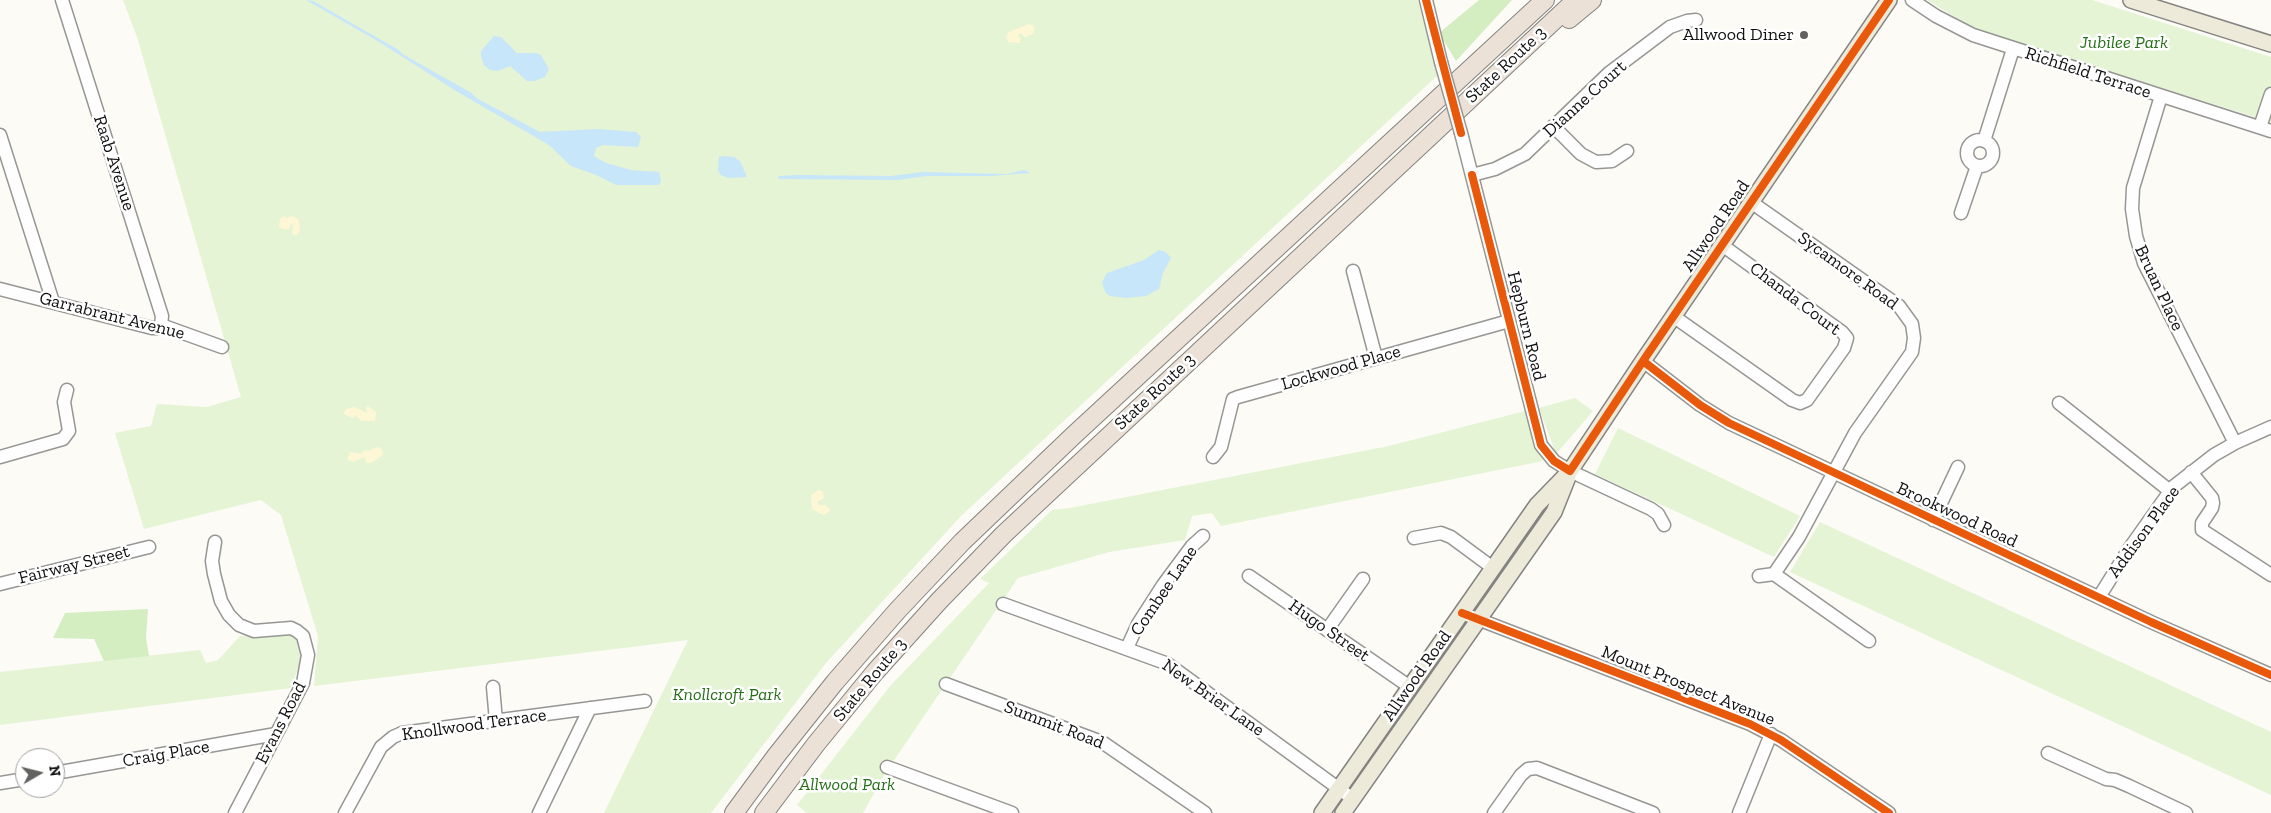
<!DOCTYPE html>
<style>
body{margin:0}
#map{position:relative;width:2271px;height:813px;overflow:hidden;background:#fcfbf6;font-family:"Zilla Slab",serif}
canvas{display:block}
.north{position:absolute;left:15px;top:748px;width:50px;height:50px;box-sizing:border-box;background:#fff;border:1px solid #9f9f9f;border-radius:50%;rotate:82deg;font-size:14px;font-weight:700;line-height:20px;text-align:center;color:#101010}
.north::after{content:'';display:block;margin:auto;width:18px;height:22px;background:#636260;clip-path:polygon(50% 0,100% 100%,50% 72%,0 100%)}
</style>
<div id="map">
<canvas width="2271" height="813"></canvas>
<div class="north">N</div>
</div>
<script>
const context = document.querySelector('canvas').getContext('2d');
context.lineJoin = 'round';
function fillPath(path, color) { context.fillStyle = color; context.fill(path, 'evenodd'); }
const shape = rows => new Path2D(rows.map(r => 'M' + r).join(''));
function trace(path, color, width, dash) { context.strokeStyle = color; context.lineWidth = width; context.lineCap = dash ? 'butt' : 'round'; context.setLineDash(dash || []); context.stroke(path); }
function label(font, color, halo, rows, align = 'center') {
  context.font = font + ' "Zilla Slab",serif'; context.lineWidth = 5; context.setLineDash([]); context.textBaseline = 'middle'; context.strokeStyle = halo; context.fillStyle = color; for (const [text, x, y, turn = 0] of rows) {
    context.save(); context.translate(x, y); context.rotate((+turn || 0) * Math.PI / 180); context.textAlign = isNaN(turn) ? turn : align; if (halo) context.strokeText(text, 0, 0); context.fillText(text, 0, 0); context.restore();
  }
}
const green = shape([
 [123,0,1418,0,1438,75,961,516,826,663,711,813,604,813,688,640,314,686,318,636,281,515,261,500,144,529,115,433,151,426,157,404,207,407,241,397,137,37],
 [1927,0,2092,0,2271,57,2271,122,1993,35,1967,24],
 [1575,398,1593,411,1556,454,1539,408],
 [1525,411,1543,461,1221,526,1212,513,1192,516,1185,540,1109,552,1018,578,886,772,863,813,807,813,797,805,891,685,989,583,980,579,1052,510,1070,508,1389,446],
 [1618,428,1800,516,1774,557,1595,474],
 [1820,522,2271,732,2271,795,1790,572],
 [293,633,303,654,291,688,0,725,0,672,200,650,206,663,218,660,240,636]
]);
const forest = shape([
 [1479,0,1512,0,1456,61,1439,33],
 [148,609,146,638,149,656,104,661,94,639,53,638,65,613]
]);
const sand = shape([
 [1029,24,1035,27,1033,34,1025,37,1020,33,1018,36,1021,38,1020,43,1008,42,1006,37,1009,32],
 [284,216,287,218,292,216,299,220,300,230,296,236,292,234,293,225,290,224,290,228,286,230,279,227,280,219],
 [368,406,376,412,375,421,361,421,356,415,353,418,343,414,346,409,354,407,367,413,366,408],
 [378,447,382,449,383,455,371,463,366,463,365,457,353,462,347,459,350,452,361,454,363,451,371,450],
 [819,490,823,492,824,498,817,502,819,505,825,505,830,509,829,512,823,515,812,509,811,495]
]);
const water = shape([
 [306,0,313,1,397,49,404,55,470,92,478,99,540,132,597,129,636,132,641,137,638,147,603,145,596,148,594,156,606,163,631,170,659,172,661,181,659,185,616,185,596,175,571,166,549,145,456,91,381,43],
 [494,36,501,37,517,53,536,53,541,55,549,69,545,77,535,81,527,81,510,66,498,71,490,70,484,65,481,56,481,51],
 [724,156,734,157,740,161,747,177,728,178,721,175,718,171,719,157],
 [1024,170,1031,173,990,176,927,176,897,180,778,179,779,176,796,175,891,176,922,172,1007,174],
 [1159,250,1166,252,1171,258,1163,273,1159,289,1146,296,1126,298,1110,296,1105,292,1102,282,1107,273,1144,260]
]);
const minor = shape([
 [62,0,162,316,161,325],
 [1426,0,1441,62],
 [1912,0,1936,16,1973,35,2271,131],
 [2161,96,2133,188,2132,209,2136,236,2144,263,2235,443],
 [1553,126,1581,154,1596,162,1612,161,1627,151],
 [2260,127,2271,94],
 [1461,133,1541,445,1554,461,1570,471,1651,509,1658,514,1664,525],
 [0,135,53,302],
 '1967 153a13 13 0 1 1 26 0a13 13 0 1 1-26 0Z',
 [1984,141,2013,49],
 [1472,175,1495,169,1525,154,1609,73,1670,27,1687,21,1696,20],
 [1751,202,1899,306,1912,324,1914,338,1912,352,1855,433,1799,537,1774,574,1759,576],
 [1961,213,1977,166],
 [1353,271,1376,358],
 [0,289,152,328,158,328,161,325,222,347],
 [1673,316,1792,400,1800,403,1807,400,1844,348,1847,338,1842,332,1722,245],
 [1643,361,1700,405,1729,423,2151,622,2271,675],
 [2059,403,2170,491],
 [0,457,63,439,69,431,64,402,67,390],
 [1213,457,1221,447,1233,399,1238,397,1509,321],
 [2191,472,2212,498,2213,503,2212,508,2202,523,2202,530,2271,575],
 [1933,520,1958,467],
 [1414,538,1441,533,1451,537,1493,568],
 [215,542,212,561,214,574,221,601,229,615,239,625,254,631,291,628,297,631,303,636,308,655,303,683,235,813],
 [1774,574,1869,641],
 [1249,576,1410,687],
 [0,584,149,547],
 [2099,597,2129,549,2173,487,2214,455,2235,443,2271,427],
 [1003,604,1168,664,1353,799],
 [1462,613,1750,724,1781,740,1889,813],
 [1327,630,1363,579],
 [1127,648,1138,624,1163,585,1192,546,1203,536],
 [946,684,1102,742,1205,813],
 [493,687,496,721],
 [2048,753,2106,779,2115,780,2129,786,2186,813],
 [887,767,1012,813],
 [55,773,276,734],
 [0,783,25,779],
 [345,813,381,747,393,737,402,733,645,701],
 [539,813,590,708],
 [1494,813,1521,775,1528,769,1537,768,1653,813],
 [1739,813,1771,734]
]);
const major = shape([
 [2131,0,2271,44],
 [1322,813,1537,505,1570,471,1643,361,1889,0],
 [1343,813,1554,512,1568,477]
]);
const highway = shape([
 [1569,19,1592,0],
 [734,813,776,756,835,682,897,611,962,542,1075,434,1545,0],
 [764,813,816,744,875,672,939,601,1004,534,1576,0]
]);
const minorBridge = shape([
 [1441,62,1461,133]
]);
const cycleway = shape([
 [1426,0,1461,133],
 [1472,175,1541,445,1554,461,1570,471,1643,361,1889,0],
 [1643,361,1700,405,1729,423,2151,622,2271,675],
 [1462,613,1750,724,1781,740,1889,813]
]);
const markers = [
 [1804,35,5,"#636260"]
];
const poiNames = [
 ["Allwood Diner",1794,35]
];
const parkNames = [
 ["Jubilee Park",2124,43],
 ["Knollcroft Park",727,695],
 ["Allwood Park",847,785]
];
const streetNames = [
 ["State Route 3",1506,65,-43],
 ["Richfield Terrace",2088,73,18],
 ["Dianne Court",1585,99,-42],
 ["Raab Avenue",114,163,72],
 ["Allwood Road",1716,226,-56],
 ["Sycamore Road",1848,271,36],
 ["Bruan Place",2159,288,65],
 ["Chanda Court",1795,299,37],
 ["Garrabrant Avenue",112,316,14],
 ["Hepburn Road",1526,326,76],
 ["Lockwood Place",1341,368,-16],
 ["State Route 3",1155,392,-43],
 ["Brookwood Road",1957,515,25],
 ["Addison Place",2144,532,-54],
 ["Fairway Street",74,565,-14],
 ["Combee Lane",1164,591,-56],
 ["Hugo Street",1329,631,35],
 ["Allwood Road",1417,676,-55],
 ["State Route 3",870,680,-50],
 ["Mount Prospect Avenue",1688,686,22],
 ["New Brier Lane",1213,698,35],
 ["Evans Road",281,723,-63],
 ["Knollwood Terrace",474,725,-8],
 ["Summit Road",1054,725,21],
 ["Craig Place",166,754,-10]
];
fillPath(green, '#e5f4d4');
fillPath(forest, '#d4edc1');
fillPath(sand, '#fef7d6');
fillPath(water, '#c8e6fa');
trace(minor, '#969694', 15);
trace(major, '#848381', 18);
trace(highway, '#848381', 20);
trace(minor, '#fffefe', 12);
trace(major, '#eeeada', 15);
trace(highway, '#ebe1d6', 18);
trace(minorBridge, '#969694', 15, []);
trace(minorBridge, '#fffefe', 12);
trace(cycleway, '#e8590c', 8);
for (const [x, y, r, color] of markers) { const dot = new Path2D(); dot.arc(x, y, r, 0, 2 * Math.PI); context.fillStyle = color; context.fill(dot); trace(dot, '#fff', 2); }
label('18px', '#101010', '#fff', poiNames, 'right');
label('italic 18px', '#267018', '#fff', parkNames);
label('18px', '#101010', '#fff', streetNames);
</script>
